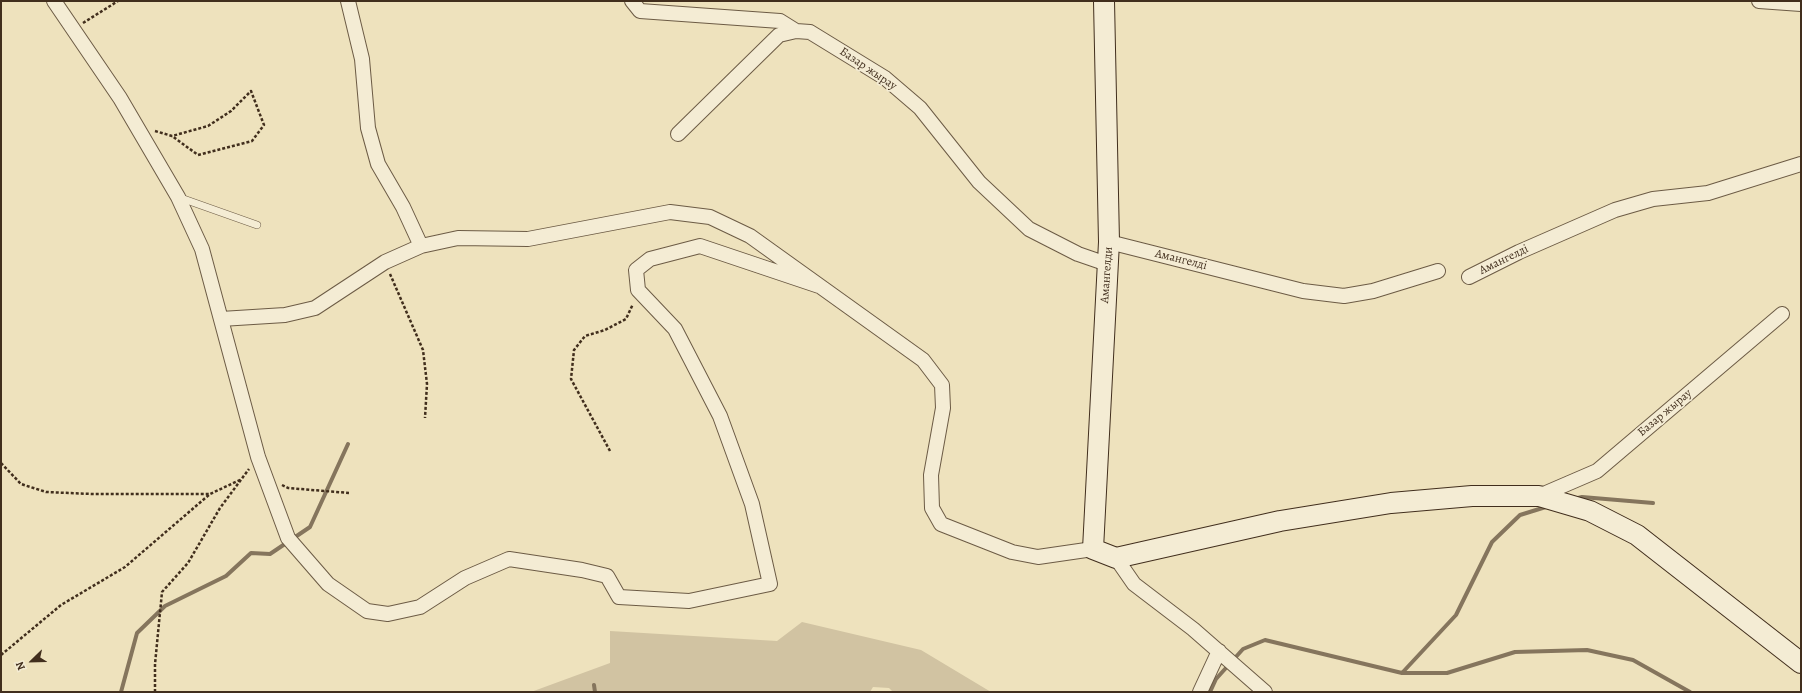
<!DOCTYPE html>
<meta charset="utf-8">
<style>
body{margin:0}
#map{position:relative;width:1802px;height:693px;overflow:hidden;background:#eee2bd;font-family:Alegreya,serif}
canvas{display:block}
.frame{position:absolute;inset:0;border:2px solid #412e1d;pointer-events:none}
.north{position:absolute;left:12px;top:641px;width:40px;height:40px;-webkit-text-stroke:3px #f4ecd4;paint-order:stroke;rotate:247deg;font-size:11px;font-weight:700;line-height:16px;text-align:center;color:#412e1d}
.north::after{content:'';display:block;margin:auto;width:14px;height:18px;background:#412e1d;clip-path:polygon(50% 0,100% 100%,50% 72%,0 100%)}
</style>
<div id="map">
<canvas width="1802" height="693"></canvas>
<div class="frame"></div>
<div class="north">N</div>
</div>
<script>
const context = document.querySelector('canvas').getContext('2d');
context.lineJoin = 'round';
function fillPath(path, color) { context.fillStyle = color; context.fill(path, 'evenodd'); }
const shape = rows => new Path2D(rows.map(r => 'M' + r).join(''));
function trace(path, color, width, dash) { context.strokeStyle = color; context.lineWidth = width; context.lineCap = dash ? 'butt' : 'round'; context.setLineDash(dash || []); context.stroke(path); }
function label(font, color, halo, rows, align = 'center') {
  context.font = font + ' Alegreya,serif'; context.lineWidth = 3.5; context.setLineDash([]); context.textBaseline = 'middle'; context.strokeStyle = halo; context.fillStyle = color; for (const [text, x, y, turn = 0] of rows) {
    context.save(); context.translate(x, y); context.rotate((+turn || 0) * Math.PI / 180); context.textAlign = isNaN(turn) ? turn : align; if (halo) context.strokeText(text, 0, 0); context.fillText(text, 0, 0); context.restore();
  }
}
const green = shape([
 [802,622,921,650,991,692,893,692,889,688,873,687,870,692,531,692,610,663,610,631,777,641]
]);
const stream = shape([
 [1574,499,1582,497,1653,503],
 [1402,673,1456,615,1492,542,1520,515,1549,506],
 [594,685,595,692],
 [121,692,137,633,165,606,226,576,251,553,270,554,310,527,348,444],
 [1210,692,1216,679,1243,649,1265,640,1402,673,1447,673,1515,652,1587,650,1633,660,1690,692]
]);
const path = shape([
 [83,23,118,1],
 [155,131,172,136,208,126,231,111,251,91,264,125,252,141,198,155,172,136],
 [390,274,423,350,427,384,425,418],
 [610,451,571,379,574,350,585,336,605,330,626,319,633,304],
 [1,463,21,484,46,492,92,494,210,494],
 [282,485,288,488,349,493],
 [1,655,61,605,125,567,210,494,242,479],
 [155,692,155,664,162,592,188,563,220,508,249,469]
]);
const service = shape([
 [178,197,257,225]
]);
const minor = shape([
 [54,1,120,98,178,197,202,249,258,457,288,538,328,584,367,611,388,614,420,607,465,578,509,559,582,570,607,576,619,597,689,601,770,584,752,504,720,416,675,329,638,290,636,270,650,259,700,246,819,286],
 [348,1,362,59,368,128,378,164,403,207,421,246],
 [632,1,640,11,780,21,796,31],
 [1759,1,1801,4],
 [678,134,779,35,796,31,810,32,885,78,920,108,979,182,1029,229,1078,254,1107,264],
 [1109,242,1303,291,1344,296,1373,291,1438,271],
 [1469,277,1519,252,1615,210,1653,199,1708,193,1801,164],
 [221,319,285,315,315,308,385,262,421,246,458,238,528,239,670,212,710,217,750,236,923,360,942,385,943,408,931,475,932,508,941,524,1012,552,1038,557,1093,549],
 [1539,496,1597,471,1782,314],
 [1116,558,1134,584,1193,629,1265,692],
 [1200,692,1219,651]
]);
const secondary = shape([
 [1104,1,1109,242,1093,549,1116,558,1280,521,1391,503,1472,496,1539,496,1590,511,1637,535,1801,663]
]);
const streetNames = [
 ["Базар жырау",868,69,34],
 ["Амангелді",1181,260,14],
 ["Амангелді",1504,260,-26],
 ["Амангелди",1107,275,-86],
 ["Базар жырау",1665,413,-40]
];
fillPath(green, '#d1c3a2');
trace(stream, '#85755d', 4);
trace(service, '#6c5b45', 8);
trace(minor, '#6c5b45', 16);
trace(secondary, '#412e1d', 22);
trace(path, '#412e1d', 2.5, [3, 2]);
trace(service, '#f4ecd4', 7);
trace(minor, '#f4ecd4', 14);
trace(secondary, '#f4ecd4', 20);
label('12px', '#412e1d', '#f4ecd4', streetNames);
</script>
